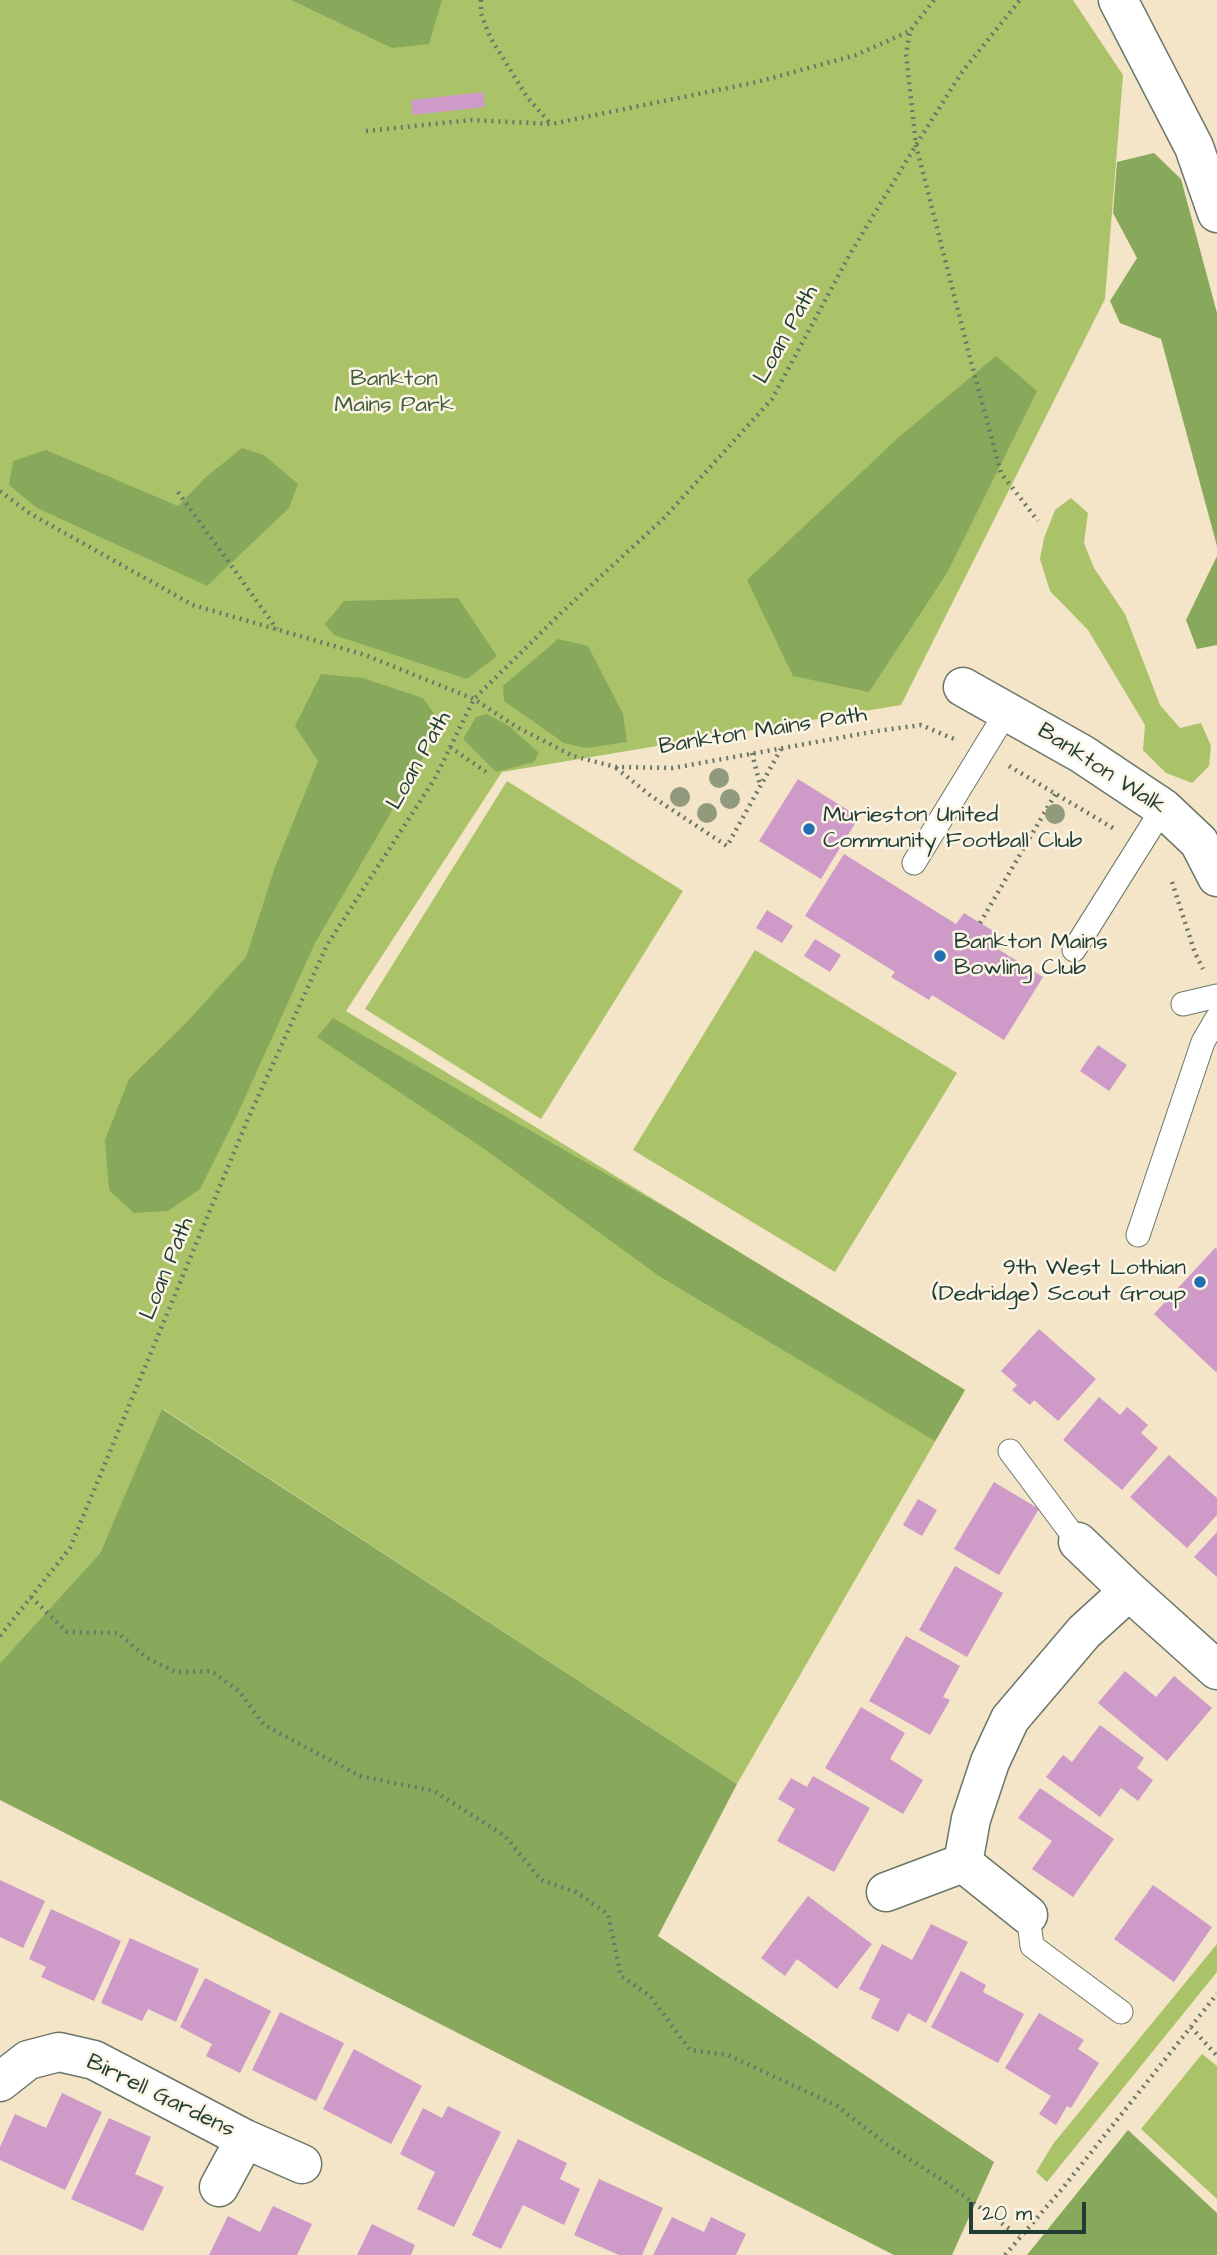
<!DOCTYPE html>
<style>
body{margin:0}
#map{position:relative;width:1217px;height:2255px;overflow:hidden;background:#f4e4c8;font-family:"Architects Daughter",sans-serif}
canvas{display:block}
.scale{position:absolute;left:969px;top:2202px;width:117px;height:32px;box-sizing:border-box;border:4px solid #1f3d34;border-top:0;padding-left:9px;font-size:21px;line-height:24px;white-space:nowrap;color:#1f3d34;-webkit-text-stroke:5px #fcf5e5;paint-order:stroke}
</style>
<div id="map">
<canvas width="1217" height="2255"></canvas>
<div class="scale">20 m</div>
</div>
<script>
const context = document.querySelector('canvas').getContext('2d');
context.lineJoin = 'round';
function fillPath(path, color) { context.fillStyle = color; context.fill(path, 'evenodd'); }
const shape = rows => new Path2D(rows.map(r => 'M' + r).join(''));
function trace(path, color, width, dash) { context.strokeStyle = color; context.lineWidth = width; context.lineCap = dash ? 'butt' : 'round'; context.setLineDash(dash || []); context.stroke(path); }
function label(font, color, halo, rows, align = 'center') {
  context.font = font + ' "Architects Daughter",sans-serif'; context.lineWidth = 5; context.setLineDash([]); context.textBaseline = 'middle'; context.strokeStyle = halo; context.fillStyle = color; for (const [text, x, y, turn = 0] of rows) {
    context.save(); context.translate(x, y); context.rotate((+turn || 0) * Math.PI / 180); context.textAlign = isNaN(turn) ? turn : align; if (halo) context.strokeText(text, 0, 0); context.fillText(text, 0, 0); context.restore();
  }
}
const green = shape([
 [0,0,1073,0,1123,75,1105,299,901,705,502,772,346,1011,965,1390,737,1784,163,1409,100,1553,0,1663],
 [1071,498,1088,513,1084,543,1094,568,1125,614,1160,705,1180,728,1201,723,1211,746,1209,766,1192,783,1166,773,1143,750,1145,725,1088,630,1050,591,1040,559,1044,538,1055,510],
 [507,781,683,891,541,1119,365,1009],
 [755,950,957,1073,835,1272,633,1150],
 [1217,1944,1217,1972,1047,2182,1036,2172,1053,2144],
 [1202,2054,1217,2066,1217,2199,1141,2129]
]);
const forest = shape([
 [291,0,442,0,429,44,392,48],
 [1154,153,1181,179,1217,313,1217,546,1161,339,1120,323,1110,301,1137,258,1113,213,1117,162],
 [996,356,1037,391,947,573,869,692,793,676,747,580,899,437],
 [242,448,264,455,298,484,289,508,207,586,37,508,9,485,13,461,46,450,178,506,206,477],
 [1217,556,1217,645,1197,649,1186,620],
 [458,598,497,656,467,679,334,635,325,624,344,601],
 [558,639,588,646,623,714,627,742,586,748,564,743,504,701,503,686],
 [321,674,363,678,423,698,442,725,315,943,237,1115,200,1189,168,1211,134,1213,109,1190,105,1140,129,1079,185,1024,246,957,275,867,318,761,295,726],
 [487,714,509,726,539,753,534,762,496,772,463,739,476,717],
 [333,1018,673,1212,965,1390,935,1441,659,1276,483,1148,317,1037],
 [162,1409,737,1784,658,1936,994,2162,952,2255,894,2255,0,1800,0,1663,100,1553],
 [1128,2130,1217,2213,1217,2255,1027,2255]
]);
const building = shape([
 [483,92,485,107,413,115,411,100],
 [798,779,859,817,821,879,759,841],
 [844,854,956,924,964,913,995,932,988,943,1043,977,1004,1040,932,995,929,1000,891,977,895,972,805,916],
 [767,910,793,926,782,943,756,928],
 [815,939,841,955,830,972,804,956],
 [1098,1045,1127,1065,1109,1091,1080,1071],
 [1215,1248,1217,1249,1217,1373,1154,1314],
 [1039,1329,1096,1379,1058,1421,1034,1400,1030,1405,1012,1390,1017,1385,1001,1371],
 [1099,1397,1120,1415,1127,1407,1148,1425,1141,1433,1158,1448,1122,1490,1063,1440],
 [1169,1455,1217,1498,1217,1515,1187,1548,1130,1497],
 [994,1482,1039,1509,999,1575,954,1549],
 [918,1499,937,1510,922,1536,903,1525],
 [1217,1532,1217,1577,1194,1557],
 [955,1566,1003,1593,967,1657,919,1630],
 [906,1636,960,1666,943,1697,950,1700,930,1735,869,1701],
 [1125,1671,1156,1697,1174,1676,1212,1708,1167,1761,1098,1703],
 [861,1707,905,1733,890,1759,923,1780,903,1814,825,1768],
 [1100,1725,1144,1758,1137,1768,1153,1780,1138,1801,1121,1788,1100,1817,1046,1777,1063,1755,1072,1762],
 [813,1776,870,1808,834,1872,777,1841,795,1809,778,1799,791,1778,807,1787],
 [1040,1788,1114,1839,1073,1897,1032,1869,1052,1841,1018,1818],
 [0,1880,45,1901,23,1948,0,1937],
 [1153,1885,1212,1927,1174,1982,1114,1939],
 [808,1896,872,1944,837,1989,797,1959,785,1976,761,1958],
 [51,1909,121,1941,94,2001,41,1977,46,1967,29,1959],
 [931,1924,968,1942,926,2023,908,2013,898,2032,871,2018,880,1999,859,1989,882,1944,912,1960],
 [130,1938,199,1969,176,2022,148,2009,142,2021,101,2003],
 [961,1971,986,1985,983,1992,1024,2014,998,2063,931,2027],
 [205,1978,271,2011,240,2073,206,2056,212,2044,180,2027],
 [280,2012,344,2043,316,2101,252,2070],
 [1039,2013,1084,2040,1078,2049,1099,2063,1071,2108,1067,2106,1056,2125,1039,2114,1051,2096,1005,2068],
 [354,2049,422,2086,391,2144,323,2109],
 [62,2093,102,2112,65,2190,0,2160,0,2147,15,2114,46,2128],
 [448,2106,501,2132,454,2227,417,2209,435,2172,400,2154,423,2108,442,2118],
 [109,2118,151,2137,135,2174,164,2187,143,2231,71,2199],
 [518,2139,567,2163,560,2179,580,2189,564,2225,523,2205,501,2249,472,2235],
 [599,2179,663,2208,642,2255,619,2255,574,2235],
 [273,2206,312,2224,297,2255,209,2255,228,2216,260,2232],
 [672,2217,704,2232,711,2217,746,2234,736,2255,653,2255],
 [372,2224,415,2245,411,2255,357,2255]
]);
const path = shape([
 [481,0,481,13,490,37,527,97,550,123],
 [934,0,910,31,906,54,916,145,969,354,1001,473,1038,521],
 [366,131,472,120,551,124,757,82,856,55,910,31],
 [0,491,29,513,193,605,365,655,474,699,515,726,573,756,616,767,673,768,877,731,921,725,954,739],
 [178,492,277,629],
 [450,747,486,772],
 [752,753,760,785],
 [1009,766,1113,828],
 [616,768,651,796,727,846,781,749],
 [1172,882,1195,953,1203,969],
 [980,923,1056,793],
 [31,1597,67,1632,118,1633,147,1658,176,1672,211,1671,239,1691,264,1725,360,1776,434,1791,505,1836,541,1880,576,1892,608,1914,621,1976,650,1996,690,2050,728,2055,837,2106,886,2144,945,2182,1019,2236],
 [0,1636,70,1548,247,1121,327,945,434,780,474,699,560,614,664,518,772,399,850,254,916,145,962,72,1020,0],
 [1191,2027,1217,2056],
 [1005,2255,1062,2189,1217,1994]
]);
const service = shape([
 [914,863,1007,711],
 [1074,950,1163,808],
 [1183,1004,1217,996],
 [1138,1235,1203,1042,1217,1018],
 [1010,1451,1078,1542],
 [1028,1915,1032,1946,1121,2012]
]);
const minor = shape([
 [963,687,1082,754,1163,808,1199,842,1217,877],
 [1078,1542,1129,1591,1217,1670],
 [963,1863,1028,1915],
 [886,1892,963,1863,971,1819,990,1762,1010,1719,1084,1632,1129,1591],
 [0,2082,28,2060,59,2052,94,2060,245,2139,302,2164],
 [219,2187,245,2139]
]);
const tertiary = shape([
 [1118,0,1194,147,1217,213]
]);
const trees = [
 [719,778],
 [680,797],
 [730,799],
 [707,813],
 [1055,814]
];
const markers = [
 [809,829,7,"#1f6fb2"],
 [940,956,7,"#1f6fb2"],
 [1200,1282,7,"#1f6fb2"]
];
const streetNames = [
 ["Loan Path",787,335,-61],
 ["Bankton Mains Path",763,732,-9],
 ["Loan Path",420,761,-61],
 ["Bankton Walk",1101,770,33],
 ["Loan Path",168,1269,-68],
 ["Birrell Gardens",160,2097,26]
];
const parkNames = [
 ["Bankton",394,380],
 ["Mains Park",394,406]
];
const poiNames = [
 ["Murieston United",823,816],
 ["Community Football Club",823,842],
 ["Bankton Mains",954,943],
 ["Bowling Club",954,969],
 ["9th West Lothian",1186,1269,"right"],
 ["(Dedridge) Scout Group",1186,1295,"right"]
];
fillPath(green, '#abc368');
fillPath(forest, '#88a95c');
fillPath(building, '#ce9ac8');
trace(service, '#6a7768', 25);
trace(minor, '#6a7768', 41);
trace(tertiary, '#6a7768', 41);
trace(path, '#6a7768', 4.5, [2, 5]);
trace(service, '#fff', 23);
trace(minor, '#fff', 38);
trace(tertiary, '#fff', 38);
context.fillStyle = '#929a7e';
for (const [x, y] of trees) { context.beginPath(); context.arc(x, y, 10, 0, 2 * Math.PI); context.fill(); }
for (const [x, y, r, color] of markers) { const dot = new Path2D(); dot.arc(x, y, r, 0, 2 * Math.PI); context.fillStyle = color; context.fill(dot); trace(dot, '#fcf5e5', 2.5); }
label('23px', '#1f3d34', '#fcf5e5', streetNames);
label('23px', '#425e41', '#fcf5e5', parkNames);
label('23px', '#1f3d34', '#fcf5e5', poiNames, 'left');
</script>
